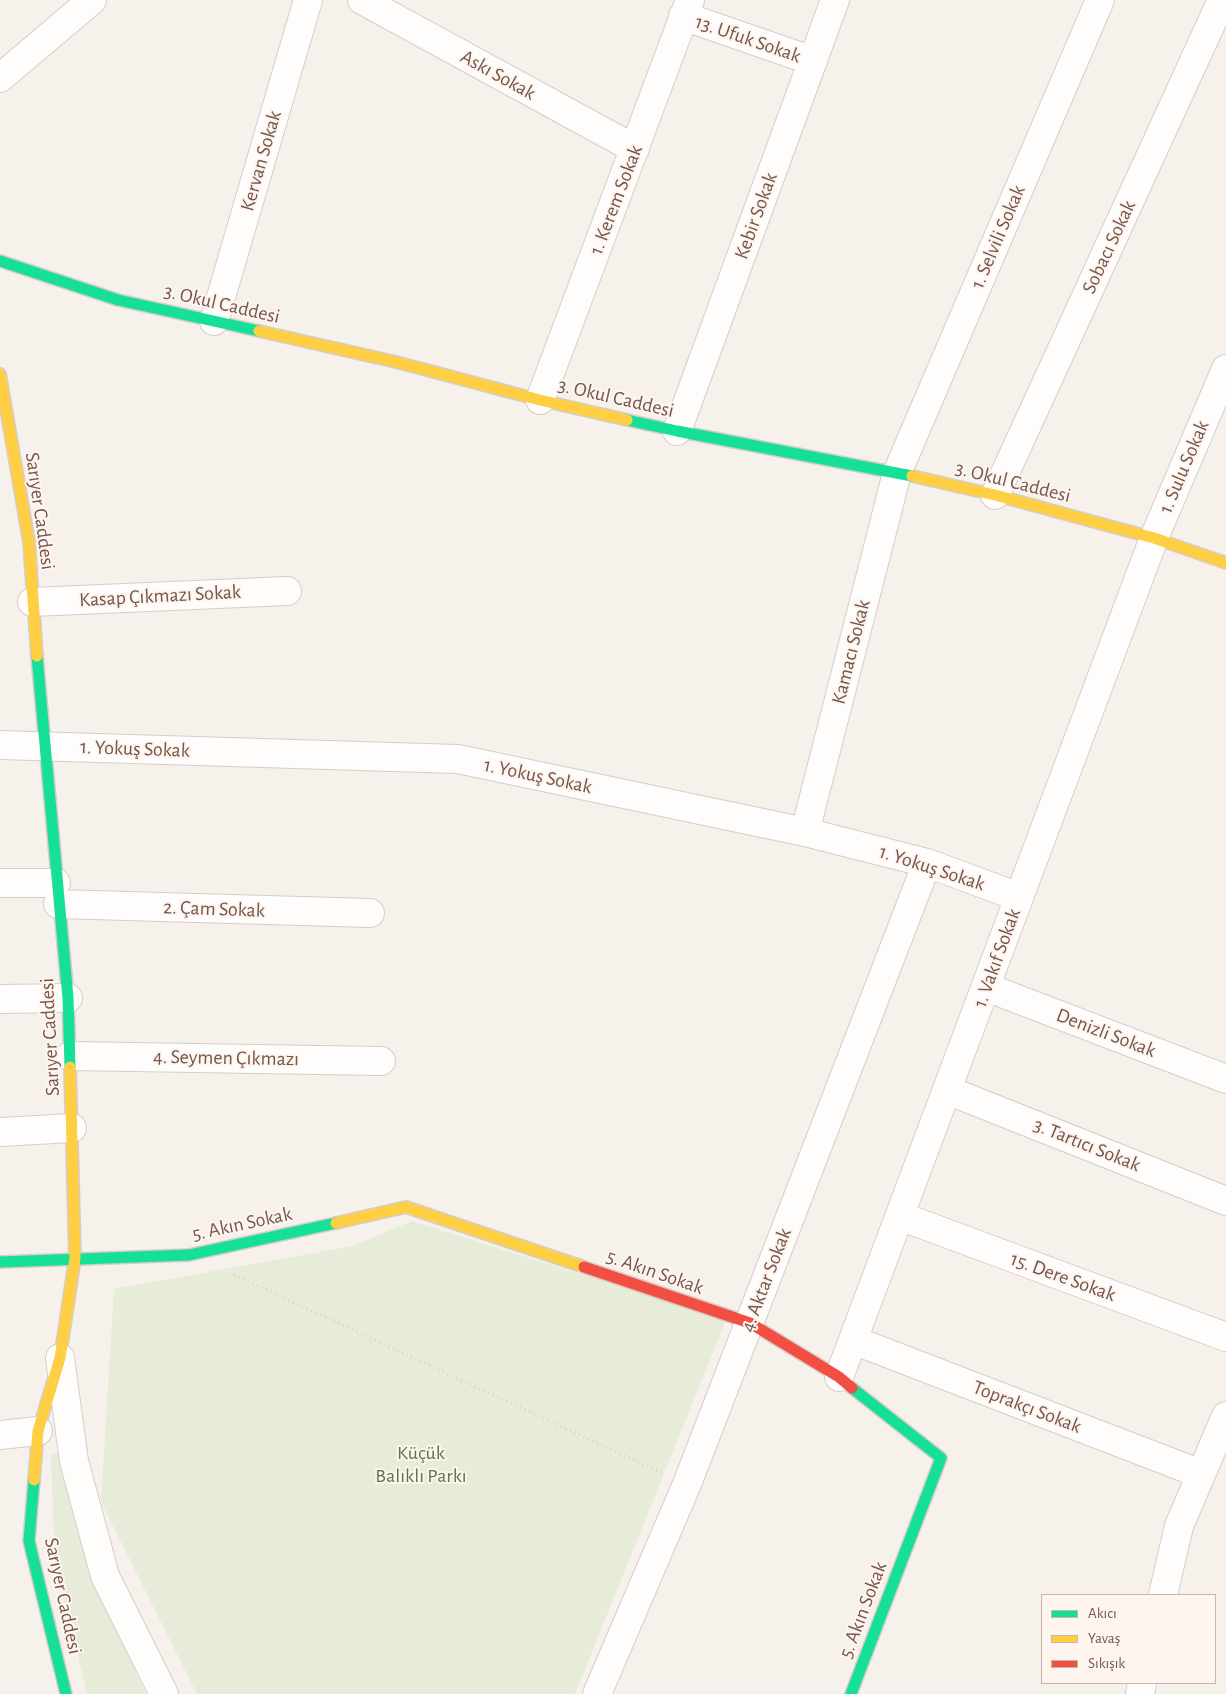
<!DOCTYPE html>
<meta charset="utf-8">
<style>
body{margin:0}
#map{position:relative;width:1226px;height:1694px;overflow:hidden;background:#f7f1ec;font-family:"Alegreya Sans",sans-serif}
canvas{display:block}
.legend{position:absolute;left:1041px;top:1594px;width:175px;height:90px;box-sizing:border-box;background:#fef5ee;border:1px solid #c7b5ae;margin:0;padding:6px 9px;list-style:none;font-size:15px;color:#74564d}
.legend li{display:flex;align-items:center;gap:10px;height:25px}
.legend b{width:25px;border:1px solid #c7b5ae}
</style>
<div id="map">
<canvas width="1226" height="1694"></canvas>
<ul class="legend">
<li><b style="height:6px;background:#16e098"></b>Akıcı</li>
<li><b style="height:6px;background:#ffcf43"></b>Yavaş</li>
<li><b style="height:6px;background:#f24e42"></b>Sıkışık</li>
</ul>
</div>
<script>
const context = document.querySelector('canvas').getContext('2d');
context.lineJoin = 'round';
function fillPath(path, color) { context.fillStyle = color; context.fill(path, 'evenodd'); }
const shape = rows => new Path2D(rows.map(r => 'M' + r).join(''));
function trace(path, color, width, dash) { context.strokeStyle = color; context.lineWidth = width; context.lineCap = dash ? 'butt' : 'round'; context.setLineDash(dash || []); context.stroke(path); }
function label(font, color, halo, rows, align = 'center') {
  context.font = font + ' "Alegreya Sans",sans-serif'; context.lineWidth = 4; context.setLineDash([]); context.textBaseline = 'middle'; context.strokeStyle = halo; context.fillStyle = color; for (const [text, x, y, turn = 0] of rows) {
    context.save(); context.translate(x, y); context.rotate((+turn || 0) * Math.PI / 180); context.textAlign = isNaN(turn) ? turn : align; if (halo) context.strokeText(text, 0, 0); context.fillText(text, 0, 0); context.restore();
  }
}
const green = shape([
 [412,1221,726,1320,575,1694,197,1694,101,1502,114,1289,353,1246],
 [60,1452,91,1574,146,1694,87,1694,55,1564,51,1455]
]);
const path = shape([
 [234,1275,662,1473]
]);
const street = shape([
 [362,0,635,149],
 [683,16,813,61],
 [0,78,92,0],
 [214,321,308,0],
 [540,400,690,0],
 [677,431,835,0],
 [995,495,1222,0],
 [32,602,287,591],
 [0,745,458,759,805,832,927,863,1019,897],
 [805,832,897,473,1100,0],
 [0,883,56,883],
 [58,904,370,913],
 [986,987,1226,1079],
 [0,999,68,998],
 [70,1056,381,1061],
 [947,1090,1226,1201],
 [0,1132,72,1128],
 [900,1216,1226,1337],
 [853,1340,1201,1474],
 [60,1358,74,1461,105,1576,164,1694],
 [839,1377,1154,538,1226,369],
 [0,1435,38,1431],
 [1163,1595,1179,1526,1226,1416],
 [597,1694,687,1484,927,863],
 [1140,1694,1142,1683]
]);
const fast = shape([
 [0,261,118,300,259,331],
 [627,420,677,431,912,476],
 [37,656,68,998,70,1067],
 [0,1262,189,1255,336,1223],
 [34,1480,29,1541,66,1694],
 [851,1694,941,1458,852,1388]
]);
const slow = shape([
 [259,331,396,362,540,400,627,420],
 [0,374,29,542,37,656],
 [912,476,995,495,1154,538,1226,563],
 [336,1223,406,1207,584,1267],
 [34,1480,38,1431,60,1358,75,1258,70,1067]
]);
const jam = shape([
 [584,1267,750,1323,839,1377,852,1388]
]);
const streetNames = [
 ["13. Ufuk Sokak",748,39,19],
 ["Askı Sokak",498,75,29],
 ["Kervan Sokak",261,161,-74],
 ["1. Kerem Sokak",616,200,-69],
 ["Kebir Sokak",756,216,-70],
 ["1. Selvili Sokak",998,237,-67],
 ["Sobacı Sokak",1109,247,-65],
 ["3. Okul Caddesi",222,304,13],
 ["3. Okul Caddesi",616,398,13],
 ["1. Sulu Sokak",1184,467,-67],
 ["3. Okul Caddesi",1013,482,14],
 ["Sarıyer Caddesi",40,511,82],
 ["Kasap Çıkmazı Sokak",160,596,-3],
 ["Kamacı Sokak",851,652,-76],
 ["1. Yokuş Sokak",135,749,2],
 ["1. Yokuş Sokak",538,776,12],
 ["1. Yokuş Sokak",932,868,18],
 ["2. Çam Sokak",214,909,2],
 ["1. Vakıf Sokak",997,958,-70],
 ["Denizli Sokak",1106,1033,21],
 ["Sarıyer Caddesi",50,1037,-93],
 ["4. Seymen Çıkmazı",226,1058,1],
 ["3. Tartıcı Sokak",1087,1145,22],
 ["5. Akın Sokak",242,1224,-12],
 ["5. Akın Sokak",655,1272,19],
 ["15. Dere Sokak",1063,1277,20],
 ["4. Aktar Sokak",766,1280,-69],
 ["Toprakçı Sokak",1027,1407,21],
 ["Sarıyer Caddesi",63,1596,78],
 ["5. Akın Sokak",863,1610,-69]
];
const parkNames = [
 ["Küçük",421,1453],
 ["Balıklı Parkı",421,1476]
];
fillPath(green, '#e6ecd8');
trace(street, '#d6cdc9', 30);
trace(fast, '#d6cdc8', 14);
trace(slow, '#d6cdc8', 14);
trace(jam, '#d6cdc8', 14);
trace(path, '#dad1cf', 3, [1, 4]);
trace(street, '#fefdfc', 28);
trace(fast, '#16e098', 11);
trace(slow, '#ffcf43', 11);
trace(jam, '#f24e42', 11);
label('20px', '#74564d', '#fef5ee', streetNames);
label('20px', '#5c7846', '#fef5ee', parkNames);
</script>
